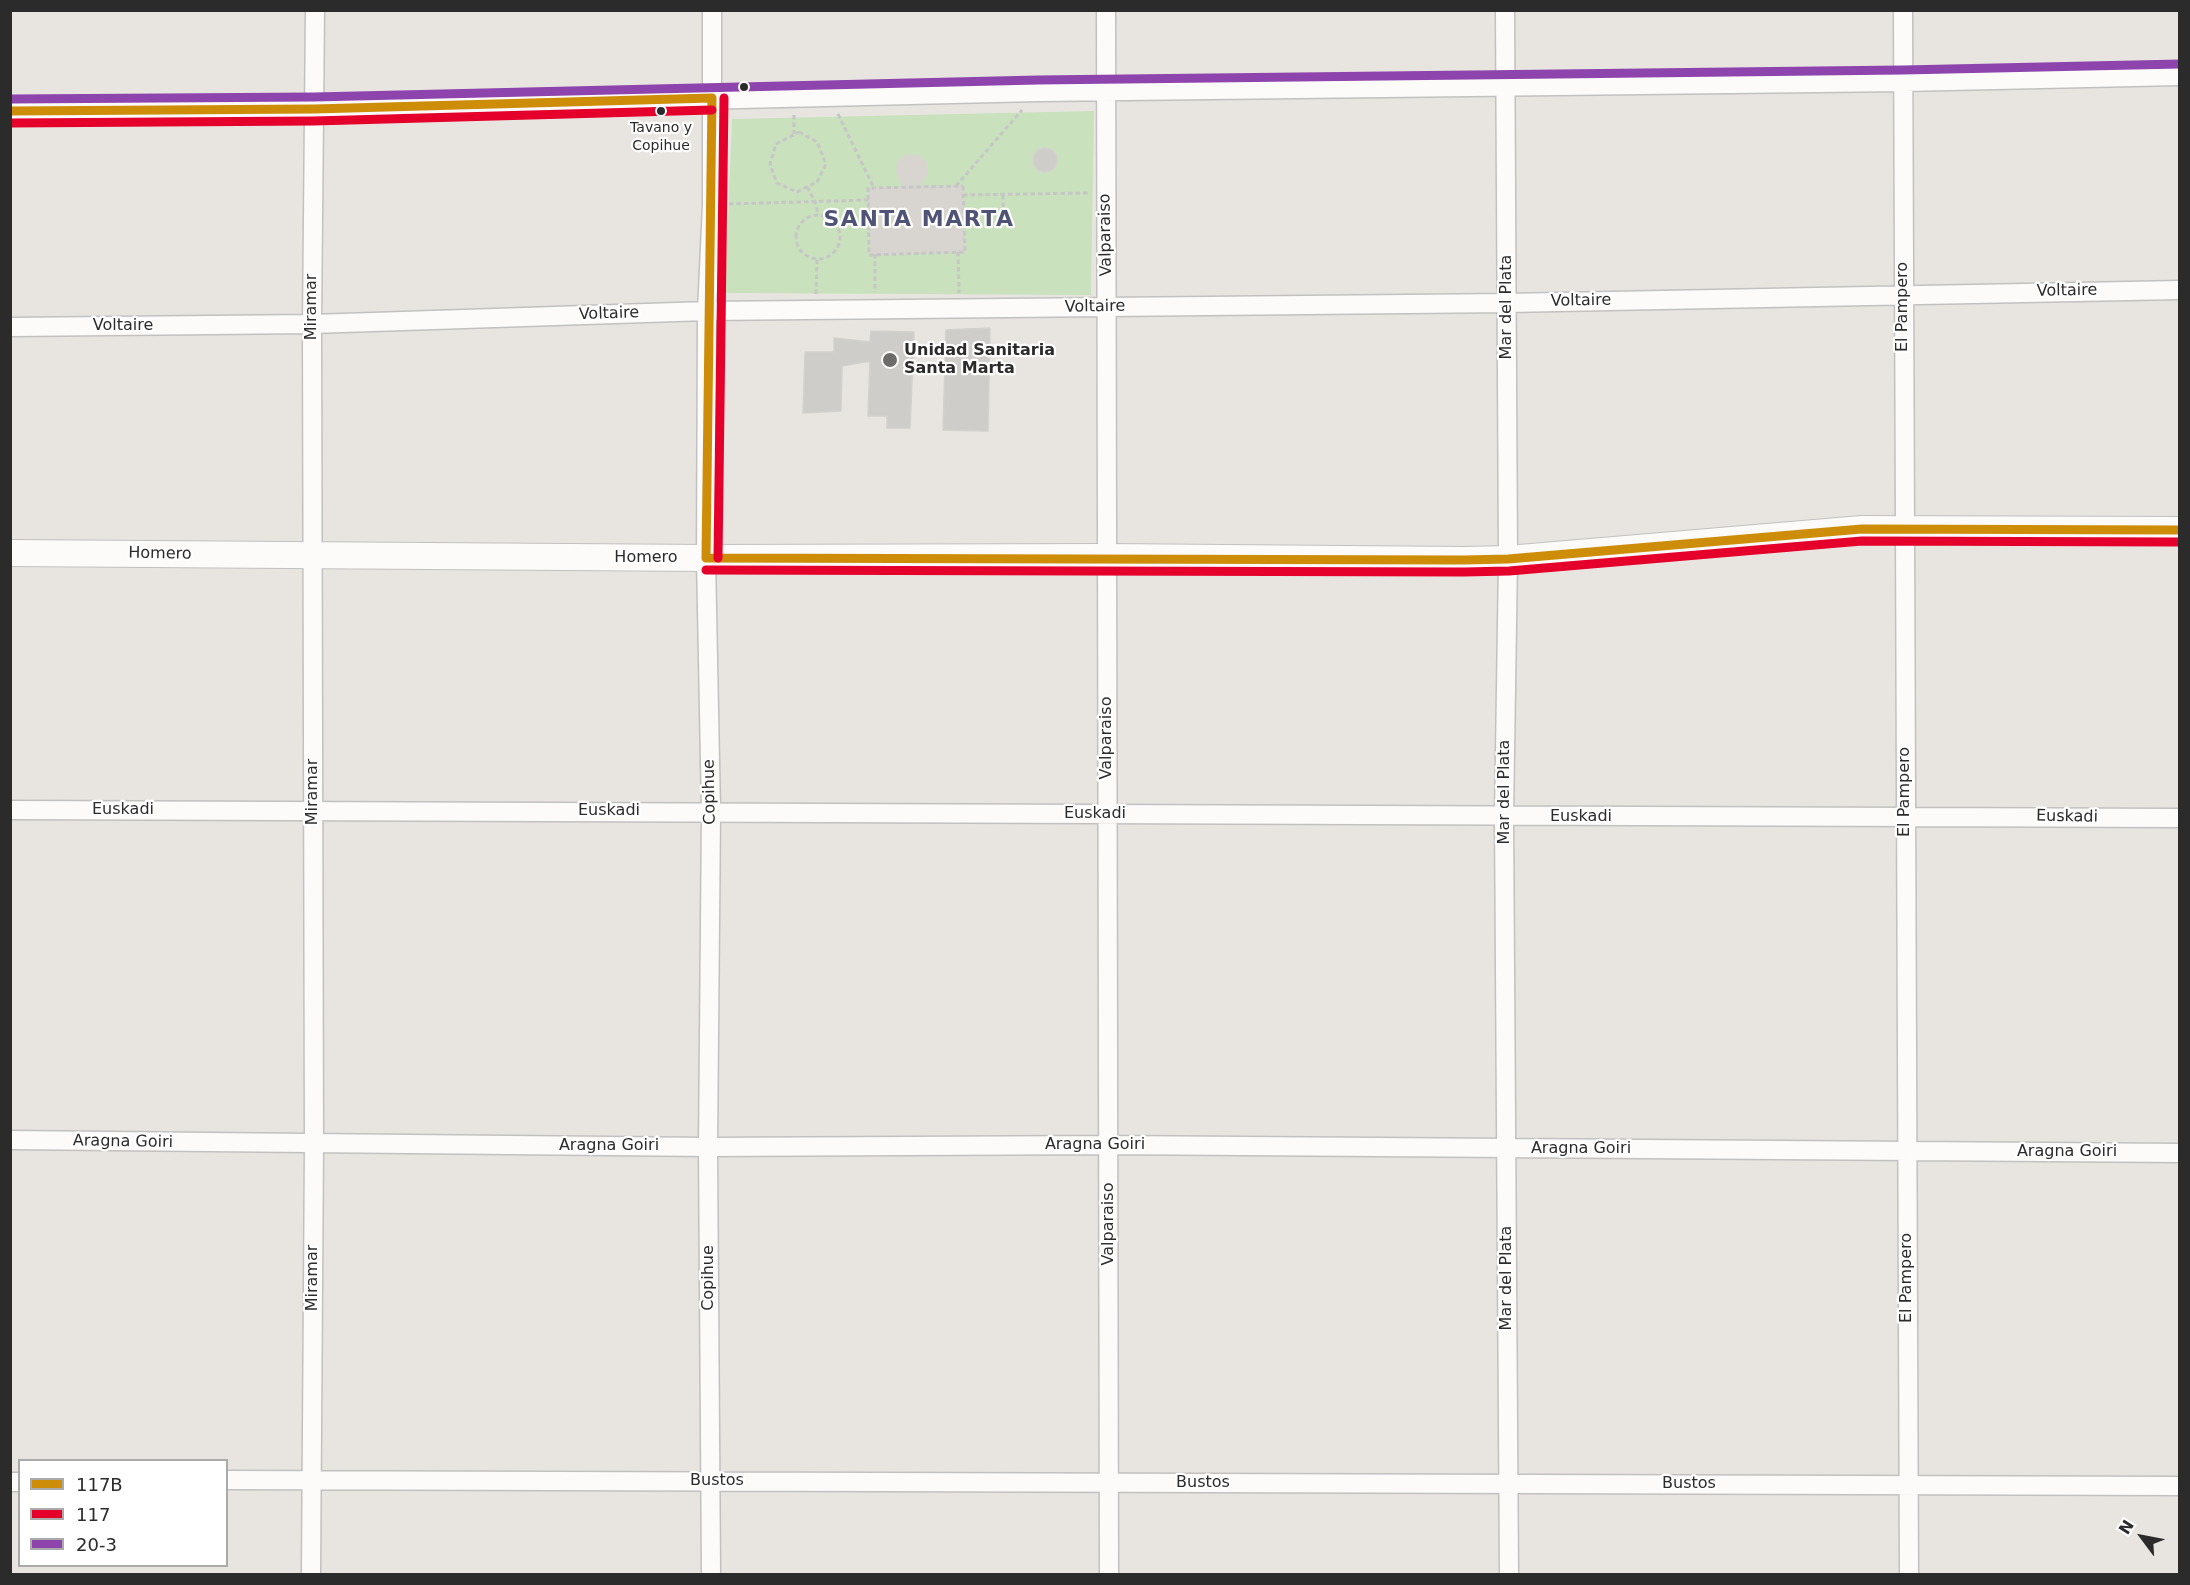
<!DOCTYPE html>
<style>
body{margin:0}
#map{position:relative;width:2190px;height:1585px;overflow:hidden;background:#e8e5e1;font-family:"DejaVu Sans",sans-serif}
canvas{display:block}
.frame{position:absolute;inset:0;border:12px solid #2b2b2b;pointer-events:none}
.legend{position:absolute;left:18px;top:1459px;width:210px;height:108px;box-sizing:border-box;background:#fff;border:2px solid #aaa;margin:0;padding:8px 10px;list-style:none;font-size:18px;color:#2b2b2b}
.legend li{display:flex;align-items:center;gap:12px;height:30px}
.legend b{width:30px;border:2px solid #aaa}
.north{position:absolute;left:2112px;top:1507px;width:60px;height:60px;-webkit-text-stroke:4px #fff;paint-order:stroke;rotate:302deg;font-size:16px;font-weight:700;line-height:24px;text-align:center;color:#2b2b2b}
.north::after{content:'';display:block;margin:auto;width:21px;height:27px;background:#2b2b2b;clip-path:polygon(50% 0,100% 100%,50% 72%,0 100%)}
</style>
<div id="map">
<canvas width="2190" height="1585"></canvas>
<div class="frame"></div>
<ul class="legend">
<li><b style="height:8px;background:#ce8d09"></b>117B</li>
<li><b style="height:8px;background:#e4002b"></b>117</li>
<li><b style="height:8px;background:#8e44ad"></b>20-3</li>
</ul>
<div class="north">N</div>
</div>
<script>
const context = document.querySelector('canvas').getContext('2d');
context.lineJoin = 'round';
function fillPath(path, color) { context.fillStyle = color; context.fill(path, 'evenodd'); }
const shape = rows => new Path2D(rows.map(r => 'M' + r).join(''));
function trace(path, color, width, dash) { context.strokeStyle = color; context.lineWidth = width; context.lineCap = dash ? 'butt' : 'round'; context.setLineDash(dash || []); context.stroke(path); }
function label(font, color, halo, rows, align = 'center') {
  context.font = font + ' "DejaVu Sans",sans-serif'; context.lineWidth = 4.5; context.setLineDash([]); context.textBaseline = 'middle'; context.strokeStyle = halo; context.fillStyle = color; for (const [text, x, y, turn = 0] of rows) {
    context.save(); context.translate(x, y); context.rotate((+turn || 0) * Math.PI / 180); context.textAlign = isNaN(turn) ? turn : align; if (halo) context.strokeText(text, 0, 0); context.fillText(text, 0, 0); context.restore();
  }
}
const green = shape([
 [1094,111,1091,295,725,293,732,119]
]);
const plaza = shape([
 [908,154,919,155,927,162,928,173,920,186,963,186,965,252,869,255,868,188,903,187,895,170,898,160]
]);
const building = shape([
 '1033 160a12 12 0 1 1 24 0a12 12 0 1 1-24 0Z',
 [990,328,988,431,943,430,946,330,990,328],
 [871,331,914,332,910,428,887,428,887,416,868,416,870,361,842,366,841,411,803,413,805,352,834,352,834,338,870,342,871,331]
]);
const path = shape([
 [838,114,874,188],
 [794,115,794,134],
 [799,132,817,142,826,164,817,182,797,192,777,183,770,164,776,144,799,132],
 [956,186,1022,110],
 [963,186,965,252,869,255,868,188,963,186],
 [807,187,815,201,818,215],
 [963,195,1088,193],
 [1003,195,1003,218],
 [729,204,868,200],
 '796 237a22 22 0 1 1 44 0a22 22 0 1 1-44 0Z',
 [958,252,959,293],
 [875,254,875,292],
 [816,294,817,260]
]);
const minor = shape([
 [1106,10,1109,1574],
 [1505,10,1508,559,1504,817,1509,1574],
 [1903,10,1909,1574],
 [10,111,314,109,1038,92,1903,82,2180,76],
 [10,327,312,324,707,311,1507,303,2180,290],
 [10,810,2180,818],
 [10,1140,708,1147,1109,1145,2180,1153],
 [226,1480,2180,1486],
 [10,1482,20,1482],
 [311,1574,314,1144,312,324,315,10],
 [711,1574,708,1147,711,812,706,558,707,311,712,205,712,10]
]);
const secondary = shape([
 [10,553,706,558,1107,557,1464,560,1508,559,1862,529,2180,530]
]);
const bus1 = shape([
 [10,111,314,109,712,98],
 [706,558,1464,560,1508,559,1862,529,2180,530],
 [706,558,712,98]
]);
const bus2 = shape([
 [10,123,314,121,712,110],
 [718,558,724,98],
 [706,570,1464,572,1509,571,1862,541,2180,542]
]);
const bus3 = shape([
 [10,99,314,97,1038,80,1903,70,2180,64]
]);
const markers = [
 [744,87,5,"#2b2b2b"],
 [661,111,5,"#2b2b2b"],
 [890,360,8,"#6d6c6b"]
];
const busNames = [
 ["Tavano y",661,128],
 ["Copihue",661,146]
];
const streetNames = [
 ["Valparaiso",1106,235,-91],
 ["Voltaire",2067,291,-1],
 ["Voltaire",1581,301,-1],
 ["Miramar",312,307,-90],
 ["Voltaire",1095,307,-1],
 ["Mar del Plata",1507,307,-90],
 ["El Pampero",1903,307,-90],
 ["Voltaire",609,314,-2],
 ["Voltaire",123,326],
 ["Homero",160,554,1],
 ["Homero",646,558],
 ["Valparaiso",1107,738,-90],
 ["Miramar",313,792,-90],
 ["Copihue",710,792,-91],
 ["Mar del Plata",1505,792,-90],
 ["El Pampero",1905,792,-90],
 ["Euskadi",123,810],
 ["Euskadi",609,811],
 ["Euskadi",1095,814],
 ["Euskadi",1581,817],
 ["Euskadi",2067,817,1],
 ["Aragna Goiri",123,1142,1],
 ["Aragna Goiri",1095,1145],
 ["Aragna Goiri",609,1146],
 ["Aragna Goiri",1581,1149],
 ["Aragna Goiri",2067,1152],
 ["Valparaiso",1109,1224,-90],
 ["Miramar",313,1278,-90],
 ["Copihue",709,1278,-90],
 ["Mar del Plata",1507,1278,-90],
 ["El Pampero",1907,1278,-90],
 ["Bustos",717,1481],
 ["Bustos",1203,1483],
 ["Bustos",1689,1484]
];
const poiNames = [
 ["Unidad Sanitaria",904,351],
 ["Santa Marta",904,369]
];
const districtNames = [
 ["SANTA MARTA",919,220]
];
fillPath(green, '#cae1bd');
fillPath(plaza, '#d8d5d1');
fillPath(building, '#cfcdca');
trace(building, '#d3d1cd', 1.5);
trace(minor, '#c2c1c1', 21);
trace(secondary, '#c2c1c1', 28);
trace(path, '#c6c6c6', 3, [4.5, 3]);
trace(minor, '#fcfbfa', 18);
trace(secondary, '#fcfbfa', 26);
trace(bus1, '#ce8d09', 9);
trace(bus2, '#e4002b', 9);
trace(bus3, '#8e44ad', 9);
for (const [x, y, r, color] of markers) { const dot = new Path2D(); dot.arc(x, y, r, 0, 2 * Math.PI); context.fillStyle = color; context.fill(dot); trace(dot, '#fff', 2); }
label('14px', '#2b2b2b', '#fff', busNames);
label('16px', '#2b2b2b', '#fff', streetNames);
label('bold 16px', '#2b2b2b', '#fff', poiNames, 'left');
context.letterSpacing = '1.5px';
label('bold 22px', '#4f5477', '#fff', districtNames);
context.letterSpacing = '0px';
</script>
